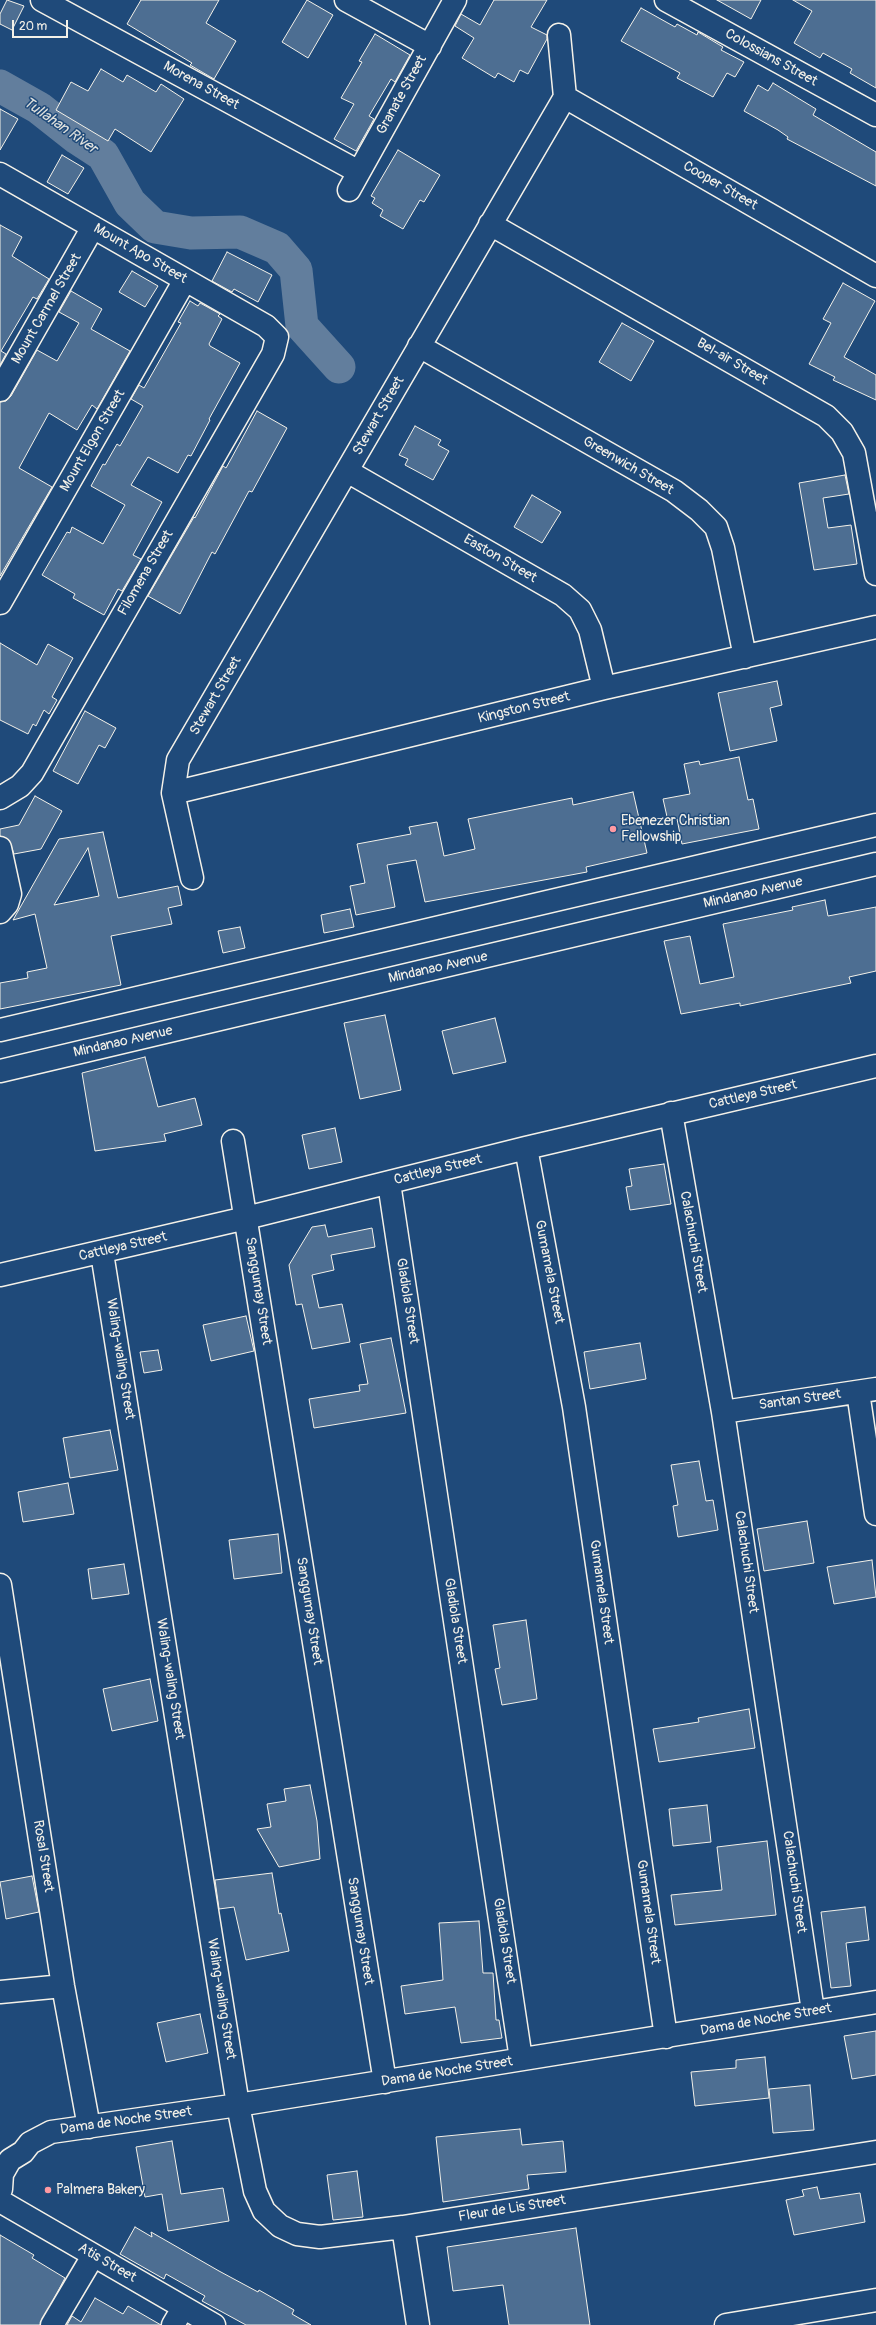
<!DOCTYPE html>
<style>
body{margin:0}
#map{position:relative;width:876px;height:2325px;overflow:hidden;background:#1f4a7a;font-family:Pangolin,sans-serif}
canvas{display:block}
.scale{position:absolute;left:12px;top:20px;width:56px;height:18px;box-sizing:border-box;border:2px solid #f4f1e8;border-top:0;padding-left:5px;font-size:12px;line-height:14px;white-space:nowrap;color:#f4f1e8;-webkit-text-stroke:3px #1f4a7a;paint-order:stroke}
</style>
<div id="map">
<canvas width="876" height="2325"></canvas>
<div class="scale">20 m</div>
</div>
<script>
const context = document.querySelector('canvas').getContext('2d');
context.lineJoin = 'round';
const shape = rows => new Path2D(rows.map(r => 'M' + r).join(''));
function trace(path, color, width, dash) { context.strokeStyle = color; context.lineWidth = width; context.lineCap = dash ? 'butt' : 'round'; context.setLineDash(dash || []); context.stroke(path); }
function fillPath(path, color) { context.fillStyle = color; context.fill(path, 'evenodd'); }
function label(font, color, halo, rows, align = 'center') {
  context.font = font + ' Pangolin,sans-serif'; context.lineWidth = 3; context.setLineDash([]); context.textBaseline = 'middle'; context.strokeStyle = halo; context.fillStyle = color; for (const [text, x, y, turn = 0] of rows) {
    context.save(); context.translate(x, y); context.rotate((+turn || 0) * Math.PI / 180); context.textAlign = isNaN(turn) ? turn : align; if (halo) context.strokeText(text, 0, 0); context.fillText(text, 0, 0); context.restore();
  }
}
const river = shape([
 [0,86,39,108,77,138,103,155,130,203,155,227,191,233,240,232,277,248,296,270,302,326,339,367]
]);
const building = shape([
 [7,0,24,6,12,30,0,24,0,14,7,0],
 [141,0,219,0,206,23,236,41,214,79,190,65,192,63,127,24,141,0],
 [307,0,333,15,308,58,282,42,307,0],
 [494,0,547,0,531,27,547,35,547,39,528,74,520,70,514,82,498,73,495,78,462,58,474,38,455,26,461,14,480,25,494,0],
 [717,0,761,0,751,19,717,0],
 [793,0,876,0,876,88,850,73,852,69,823,53,820,58,794,43,812,11,793,0],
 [641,8,675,27,677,24,697,35,698,32,723,47,721,50,744,62,735,77,727,73,713,97,677,78,680,73,621,41,641,8],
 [375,34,410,55,395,82,391,79,369,116,374,119,356,151,334,139,354,104,341,98,362,62,359,61,375,34],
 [101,69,123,82,127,75,156,92,161,84,184,99,151,152,115,129,108,141,56,110,71,82,88,91,101,69],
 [773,83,816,109,813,115,876,152,876,186,787,139,788,137,778,130,744,111,758,85,768,91,773,83],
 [0,109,18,119,0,150,0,109],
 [398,150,440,175,424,202,420,200,403,229,380,216,383,210,372,203,375,198,371,196,398,150],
 [62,155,84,168,68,194,47,182,62,155],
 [0,225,22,237,12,256,49,279,37,299,33,297,1,351,6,354,0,365,0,225],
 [227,252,272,275,258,302,234,289,232,292,212,281,227,252],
 [132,271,158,286,145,307,119,292,132,271],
 [843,283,875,301,844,357,876,375,876,400,833,380,835,377,809,364,831,323,823,319,843,283],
 [71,291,102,309,91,329,130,351,97,409,92,405,77,430,49,413,19,468,52,487,0,576,0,402,6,401,11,396,37,350,57,361,79,323,59,312,71,291],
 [190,301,198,306,200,303,220,314,218,316,222,319,209,344,210,346,240,363,209,419,210,420,191,456,188,455,178,473,148,457,131,485,162,502,133,555,141,559,122,591,118,589,104,615,73,598,75,594,42,575,67,532,70,533,72,527,103,544,125,505,91,486,103,464,105,465,117,444,120,446,143,406,131,399,139,385,144,388,181,323,178,322,190,301],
 [622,323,654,341,631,381,599,362,622,323],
 [257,411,287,428,252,492,249,491,215,554,212,552,180,614,148,596,194,517,195,518,223,466,226,468,231,459,257,411],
 [415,426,441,440,438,445,449,451,433,480,405,465,408,459,399,455,415,426],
 [845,475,849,494,823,498,828,528,851,525,857,564,814,570,799,483,845,475],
 [532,495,561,512,542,543,514,527,532,495],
 [0,643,37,665,48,644,73,658,52,697,57,700,49,714,44,710,36,726,33,724,28,734,0,720,0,643],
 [777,681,782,705,770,708,777,741,730,751,718,693,777,681],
 [85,711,116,728,105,748,99,745,78,784,53,771,85,711],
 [739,757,748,800,753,799,759,829,682,844,677,819,668,821,663,799,690,794,684,764,699,761,700,765,739,757],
 [633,792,647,853,586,867,587,872,425,902,416,860,387,865,395,907,356,915,350,886,365,883,357,844,411,834,409,827,437,822,444,856,475,849,468,819,572,798,573,805,633,792],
 [35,796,62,811,41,849,14,854,9,840,0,836,0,829,19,825,35,796],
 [103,832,118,898,178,886,182,905,168,908,172,924,111,936,121,985,0,1009,0,983,28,978,27,972,47,968,35,914,13,920,59,839,103,832],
 [88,848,99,896,54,905,88,848],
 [825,900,828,916,876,907,876,971,849,977,851,983,740,1006,740,1003,681,1014,664,941,690,936,700,984,734,977,723,924,793,910,792,907,825,900],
 [350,909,354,927,324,933,321,915,350,909],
 [240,927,245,948,223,953,218,931,240,927],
 [385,1015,401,1090,360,1099,344,1023,385,1015],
 [495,1018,506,1062,453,1074,442,1031,495,1018],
 [145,1057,158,1107,195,1098,202,1125,164,1134,166,1141,95,1151,82,1073,145,1057],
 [335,1128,342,1162,309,1169,302,1135,335,1128],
 [664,1164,671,1204,630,1210,626,1187,632,1186,629,1169,664,1164],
 [325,1225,328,1237,372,1228,375,1247,331,1255,334,1270,312,1275,319,1308,342,1304,350,1342,312,1349,302,1304,296,1305,289,1265,312,1227,325,1225],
 [246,1316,254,1351,211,1361,203,1325,246,1316],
 [391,1338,406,1413,314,1428,309,1399,360,1391,359,1385,368,1384,360,1344,391,1338],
 [640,1343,646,1379,590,1389,584,1352,640,1343],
 [158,1350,162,1370,144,1373,140,1352,158,1350],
 [110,1430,118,1470,70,1478,63,1438,110,1430],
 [699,1461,706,1501,713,1500,718,1530,678,1537,673,1506,678,1505,671,1465,699,1461],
 [68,1483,74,1514,23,1522,18,1492,68,1483],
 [807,1521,814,1563,764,1571,757,1529,807,1521],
 [278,1534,282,1573,234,1579,229,1540,278,1534],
 [872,1560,876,1597,834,1604,827,1567,872,1560],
 [124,1564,129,1594,92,1599,88,1569,124,1564],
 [526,1620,537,1699,502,1705,495,1669,500,1668,493,1625,526,1620],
 [150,1679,158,1721,112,1731,103,1689,150,1679],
 [749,1709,755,1748,659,1762,653,1729,699,1722,698,1718,749,1709],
 [310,1785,317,1821,320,1859,279,1867,257,1829,271,1827,267,1804,286,1801,284,1789,310,1785],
 [707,1805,711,1842,673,1846,669,1809,707,1805],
 [767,1841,776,1915,675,1925,671,1895,722,1890,717,1847,767,1841],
 [272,1873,279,1914,281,1913,289,1951,246,1960,234,1907,219,1909,215,1880,272,1873],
 [32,1876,39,1912,6,1919,0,1882,32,1876],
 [865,1907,869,1940,846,1943,851,1986,831,1988,821,1912,865,1907],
 [479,1921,483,1973,493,1973,496,2020,499,2020,502,2038,461,2043,455,2007,405,2014,401,1986,443,1980,439,1923,479,1921],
 [200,2014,208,2053,166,2062,157,2023,200,2014],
 [876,2031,876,2075,852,2079,844,2036,876,2031],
 [765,2057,769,2098,695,2106,691,2072,736,2068,736,2060,765,2057],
 [810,2085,814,2130,773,2133,769,2089,810,2085],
 [520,2129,522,2145,563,2141,566,2172,527,2175,529,2189,443,2202,436,2137,520,2129],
 [172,2141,181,2194,223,2188,229,2221,168,2231,162,2194,145,2197,136,2147,172,2141],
 [357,2171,363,2217,333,2220,327,2175,357,2171],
 [817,2187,820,2199,860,2193,865,2222,794,2235,786,2200,804,2196,802,2190,817,2187],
 [135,2227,152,2237,151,2232,219,2271,258,2292,259,2290,294,2310,292,2314,311,2325,246,2325,202,2301,205,2296,166,2274,164,2279,120,2254,135,2227],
 [576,2228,590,2325,509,2325,503,2285,453,2291,447,2247,576,2228],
 [0,2235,34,2255,32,2258,65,2278,40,2325,0,2325,0,2235],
 [95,2298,123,2314,128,2306,161,2325,67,2325,72,2316,81,2322,95,2298]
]);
const street = shape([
 [42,0,359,172],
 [346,0,430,46],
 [666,0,876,115],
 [565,97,876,276],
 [0,174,266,326,277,337,273,354,32,773,20,786,0,798],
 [349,190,455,0],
 [490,224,826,416,842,432,854,453,876,574],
 [419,346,674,491,699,510,716,527,723,548,745,657],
 [0,390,93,227],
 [347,471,563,595,580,610,590,630,604,688],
 [0,603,185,280],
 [173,793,604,688,876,627],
 [0,848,10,894,7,904,0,912],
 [192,878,173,793,178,760,565,97,559,35],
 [671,1113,723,1412,813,2011],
 [233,1141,385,2082],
 [526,1148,574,1407,666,2037],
 [389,1183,521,2059],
 [102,1253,238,2105,255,2191,264,2211,280,2226,297,2234,320,2237,403,2227,876,2152],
 [0,1275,246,1218,526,1148,876,1066],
 [858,1392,876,1514],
 [723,1412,876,1389],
 [0,1585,63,1986,89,2127],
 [0,1992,63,1986],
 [1,2189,2,2174,10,2160,23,2152,30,2143,51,2132,238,2105,876,2002],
 [0,2201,214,2325],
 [403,2227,418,2325],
 [52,2325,93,2256],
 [173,2325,183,2308],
 [726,2325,876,2300]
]);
const secondary = shape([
 [0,1030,876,825],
 [0,1071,876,864]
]);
const markers = [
 [613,829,4,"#ff9aa2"],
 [48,2190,4,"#ff9aa2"]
];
const streetNames = [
 ["Colossians Street",771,58,29],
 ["Morena Street",201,86,29],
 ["Granate Street",402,95,-61],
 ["Cooper Street",720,186,30],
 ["Mount Apo Street",140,254,30],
 ["Mount Carmel Street",47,309,-60],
 ["Bel-air Street",732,362,30],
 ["Stewart Street",379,416,-60],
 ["Mount Elgon Street",93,441,-60],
 ["Greenwich Street",628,466,30],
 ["Easton Street",500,559,30],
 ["Filomena Street",146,573,-60],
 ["Stewart Street",216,696,-60],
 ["Kingston Street",524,708,-14],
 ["Mindanao Avenue",753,893,-13],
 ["Mindanao Avenue",438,968,-13],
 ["Mindanao Avenue",123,1042,-13],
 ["Cattleya Street",753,1095,-13],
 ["Cattleya Street",438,1170,-14],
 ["Calachuchi Street",693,1242,80],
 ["Cattleya Street",123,1247,-13],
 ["Gumamela Street",549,1272,79],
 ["Sanggumay Street",258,1291,81],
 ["Gladiola Street",407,1301,81],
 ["Waling-waling Street",120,1359,81],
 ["Santan Street",800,1400,-8],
 ["Calachuchi Street",746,1562,82],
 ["Gumamela Street",601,1592,82],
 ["Sanggumay Street",309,1611,81],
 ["Gladiola Street",455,1621,81],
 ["Waling-waling Street",170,1679,81],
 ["Rosal Street",43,1856,81],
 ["Calachuchi Street",794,1882,82],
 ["Gumamela Street",648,1912,82],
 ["Sanggumay Street",360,1931,81],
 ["Gladiola Street",504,1941,81],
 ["Waling-waling Street",221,1999,81],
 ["Dama de Noche Street",766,2020,-10],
 ["Dama de Noche Street",447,2072,-9],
 ["Dama de Noche Street",126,2121,-8],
 ["Fleur de Lis Street",512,2209,-9],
 ["Atis Street",107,2263,30]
];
const poiNames = [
 ["Ebenezer Christian",621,821],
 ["Fellowship",621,837],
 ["Palmera Bakery",56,2190]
];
const waterNames = [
 ["Tullahan River",60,126,35]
];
trace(river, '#627e9d', 33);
fillPath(building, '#4d6e92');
trace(building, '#f4f1e8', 1);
trace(street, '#f4f1e8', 25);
trace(secondary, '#f4f1e8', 25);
trace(street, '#1f4a7a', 22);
trace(secondary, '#1f4a7a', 22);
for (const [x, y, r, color] of markers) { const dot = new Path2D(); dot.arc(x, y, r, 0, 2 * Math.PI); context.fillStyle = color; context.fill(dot); trace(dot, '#1f4a7a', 1.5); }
label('14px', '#f4f1e8', '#1f4a7a', streetNames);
label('14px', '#f4f1e8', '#1f4a7a', poiNames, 'left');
label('italic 15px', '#dee0dd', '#1f4a7a', waterNames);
</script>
